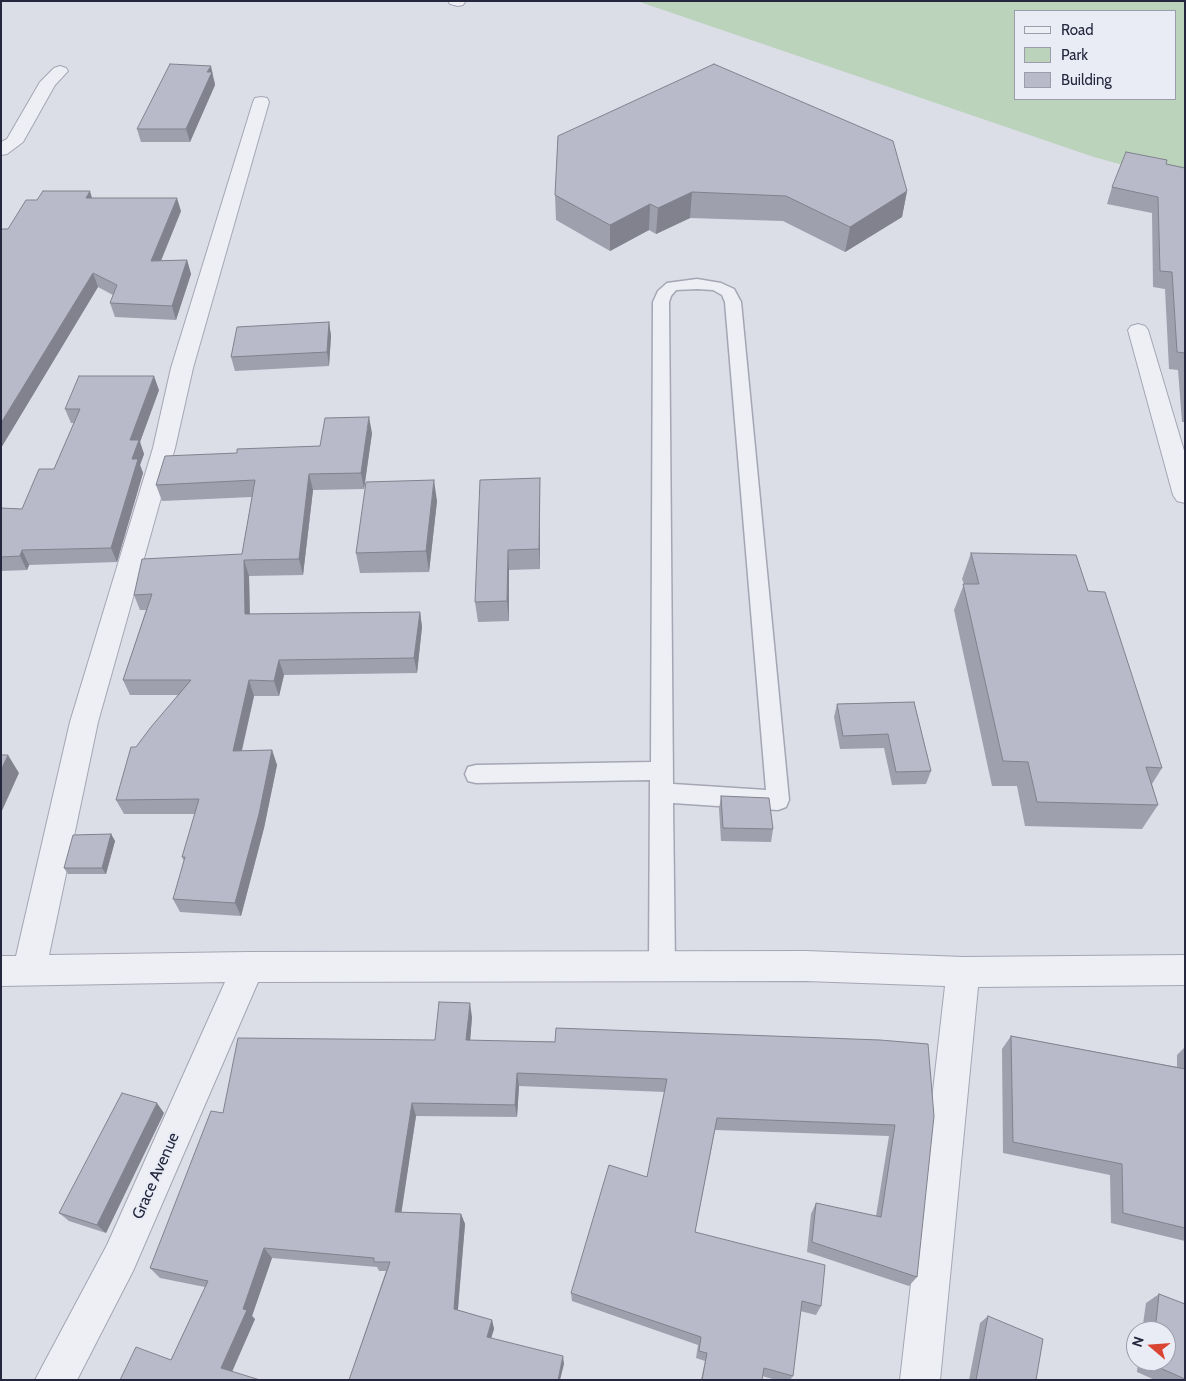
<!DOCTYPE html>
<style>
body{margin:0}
#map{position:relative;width:1186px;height:1381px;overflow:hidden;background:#dbdde7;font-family:Cabin,sans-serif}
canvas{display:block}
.frame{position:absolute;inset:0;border:2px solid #24273e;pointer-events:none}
.legend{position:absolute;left:1014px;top:10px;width:162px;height:90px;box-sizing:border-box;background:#eaecf5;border:1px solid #9b9dac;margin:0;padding:6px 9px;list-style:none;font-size:15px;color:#24273e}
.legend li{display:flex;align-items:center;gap:10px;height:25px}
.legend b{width:25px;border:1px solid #9b9dac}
.north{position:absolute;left:1126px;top:1321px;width:50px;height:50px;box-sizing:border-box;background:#eaecf5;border:1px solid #9b9dac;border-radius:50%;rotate:288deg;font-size:14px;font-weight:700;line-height:20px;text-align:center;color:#24273e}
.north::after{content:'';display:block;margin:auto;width:18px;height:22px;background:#d94433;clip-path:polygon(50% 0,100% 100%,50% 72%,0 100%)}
</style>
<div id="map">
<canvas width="1186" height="1381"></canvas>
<div class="frame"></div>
<ul class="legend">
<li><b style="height:6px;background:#eeeff5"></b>Road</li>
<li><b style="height:14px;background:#bbd2bb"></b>Park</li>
<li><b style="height:14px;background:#b8baca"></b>Building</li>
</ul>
<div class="north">N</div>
</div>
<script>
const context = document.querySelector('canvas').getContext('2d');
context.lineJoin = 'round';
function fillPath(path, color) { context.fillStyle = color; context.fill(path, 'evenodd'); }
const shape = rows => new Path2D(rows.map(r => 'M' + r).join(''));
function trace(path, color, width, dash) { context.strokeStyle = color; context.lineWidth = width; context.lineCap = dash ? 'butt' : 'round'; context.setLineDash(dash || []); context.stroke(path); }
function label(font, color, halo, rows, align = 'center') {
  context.font = font + ' Cabin,sans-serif'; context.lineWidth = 4.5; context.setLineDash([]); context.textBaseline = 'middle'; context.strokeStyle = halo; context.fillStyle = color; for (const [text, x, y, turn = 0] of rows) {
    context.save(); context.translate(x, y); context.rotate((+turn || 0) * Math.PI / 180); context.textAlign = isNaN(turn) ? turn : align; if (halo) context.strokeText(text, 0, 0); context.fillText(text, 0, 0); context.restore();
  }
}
const green = shape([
 [637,1,1185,1,1185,182,1094,157],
 [1015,11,1175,11,1175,99,1015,99]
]);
const lane = shape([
 [697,279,721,283,734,289,741,302,789,800,786,807,778,810,673,803,675,967,671,975,662,979,653,975,649,967,650,780,476,783,468,781,465,774,468,767,476,765,651,762,653,302,658,291,667,283,697,279],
 [697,289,713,290,722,295,725,302,766,790,673,784,669,302,671,296,676,290,697,289]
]);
const street = shape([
 [448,1,465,1,465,2,463,5,458,6,450,4,448,1],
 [60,66,66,68,68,71,55,85,23,142,7,154,1,155,1,142,7,139,40,82,54,68,60,66],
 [261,97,267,98,269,102,193,368,175,448,98,722,49,955,248,952,806,951,963,957,1185,955,1185,985,978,987,940,1380,900,1380,945,986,806,981,258,982,133,1271,77,1380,35,1380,107,1245,225,982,1,986,1,956,16,956,70,722,153,448,171,368,253,102,255,98,261,97],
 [1138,324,1145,326,1148,330,1185,454,1185,503,1177,501,1173,495,1128,330,1131,326,1138,324]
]);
const wall = shape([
 [214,79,215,85,190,142,141,142,137,129],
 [558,136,907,191,902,217,845,252,783,221,690,218,656,234,649,230,610,251,556,220,555,195],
 [1166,164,1185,168,1185,422,1182,422,1178,370,1169,369,1165,289,1153,287,1152,213,1107,204,1112,187],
 [92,198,181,211,161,261,187,260,191,274,176,320,115,317,110,303,113,295,98,287,1,448,1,229,8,229,37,200],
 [329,322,331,336,329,366,235,371,231,357],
 [159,390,140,442,144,454,140,465,143,473,117,562,29,565,27,570,1,571,1,508,22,509,54,469,74,423,71,423,65,409],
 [372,433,364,489,313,490,303,575,249,576,250,614,420,612,422,627,417,673,284,675,279,696,254,696,242,751,272,750,277,765,264,828,241,916,180,912,173,899,184,861,182,857,195,814,124,814,116,800,136,747,178,695,130,695,123,680,146,610,140,610,134,595,242,554,252,497,162,501,156,485,237,453,320,446],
 [540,478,540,569,509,570,509,621,478,622,475,602],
 [437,501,429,572,360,573,356,553],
 [971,553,1088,591,1162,768,1152,784,1158,805,1142,829,1025,826,1017,786,992,786,954,610,964,584,962,579],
 [914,702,931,771,926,784,892,785,884,748,840,749,834,717,837,704],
 [721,796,773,829,771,842,721,841,719,809],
 [111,834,115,841,106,874,68,874,64,868],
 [472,1017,470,1041,928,1044,917,1277,909,1286,807,1252,811,1214,816,1203,876,1216,889,1136,715,1130,695,1232,821,1306,816,1315,800,1311,793,1376,790,1380,776,1380,762,1376,762,1380,701,1380,705,1361,696,1358,698,1345,572,1301,571,1293,647,1177,665,1092,519,1086,517,1117,416,1116,401,1212,461,1214,465,1224,458,1310,492,1320,494,1329,491,1338,564,1364,349,1380,386,1271,379,1271,377,1267,272,1258,252,1316,255,1319,232,1372,171,1360,205,1287,160,1278,150,1268,223,1113,435,1040],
 [1011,1036,1177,1067,1177,1055,1185,1047,1185,1241,1111,1223,1110,1175,1003,1153,1002,1049],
 [164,1113,106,1233,69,1221,59,1213],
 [1159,1294,1185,1304,1185,1380,1155,1380,1137,1372,1138,1361,1166,1361,1166,1331,1142,1331,1146,1303],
 [988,1316,1036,1380,969,1380,980,1323]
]);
const shadedWall = shape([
 [211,66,215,85,190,142,186,129,207,72],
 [90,191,94,205,86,198],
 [907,191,902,217,845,252,850,227],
 [692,192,690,218,656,234,658,208],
 [177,198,181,211,155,275,151,261],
 [650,204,649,230,610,251,610,225],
 [187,260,191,274,176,320,172,306],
 [93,273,98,287,1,448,1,423],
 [329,322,331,336,329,366,327,352],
 [154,376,159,390,140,442,144,454,140,465,143,473,117,562,111,548,132,459,130,440],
 [369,417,372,433,364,489,361,473],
 [309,474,313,490,303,575,299,559],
 [540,478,540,569,539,549],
 [434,480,437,501,429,572,426,551],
 [22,550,29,565,27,570,20,556],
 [508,550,509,570,509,621,507,601],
 [244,560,249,576,250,629,245,614],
 [420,612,422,627,417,673,414,658],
 [279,660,284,675,279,696,274,681],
 [249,680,254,696,238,766,233,751],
 [272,750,277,765,264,828,241,916,235,903],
 [8,755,19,773,1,813,1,770],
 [111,834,115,841,106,874,102,868],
 [470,1003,472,1017,469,1054,466,1040],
 [517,1073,519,1086,517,1117,515,1105],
 [157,1103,164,1113,106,1233,97,1225],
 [412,1103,416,1116,400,1222,395,1212],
 [461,1214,465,1224,457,1318,454,1309],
 [264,1248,272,1258,252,1316,255,1319,230,1376,221,1368,243,1309],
 [492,1320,494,1329,489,1345,487,1337],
 [563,1356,564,1364,560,1380,558,1380]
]);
const building = shape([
 [170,64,211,66,207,72,212,72,186,129,137,129,170,64],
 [714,64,893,141,907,191,850,227,786,196,692,192,658,208,650,204,610,225,555,195,558,136,714,64],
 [1126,152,1167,160,1166,164,1185,168,1185,353,1177,352,1172,272,1160,271,1158,197,1112,187,1126,152],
 [43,191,90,191,86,198,177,198,151,261,187,260,172,306,110,303,117,285,93,273,1,423,1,229,8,229,26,200,37,200,43,191],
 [329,322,327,352,231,357,237,327,329,322],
 [79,376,154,376,130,440,139,440,132,459,138,459,111,548,22,550,20,556,1,557,1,508,22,509,39,469,54,469,80,409,65,409,79,376],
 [369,417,361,473,309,474,299,559,244,560,245,614,420,612,414,658,279,660,274,681,249,680,233,751,272,750,259,814,235,903,173,899,185,857,182,857,199,799,116,800,131,747,136,747,151,727,191,680,123,680,152,594,134,595,142,559,242,554,255,480,156,485,165,456,237,453,237,449,320,446,325,418,369,417],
 [540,478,539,549,508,550,507,601,475,602,480,480,540,478],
 [434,480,426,551,356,553,366,482,434,480],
 [971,553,1076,555,1088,591,1105,592,1162,768,1146,767,1158,805,1037,802,1028,762,1003,761,963,584,979,584,971,553],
 [914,702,931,771,896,772,888,734,843,736,837,704,914,702],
 [1,755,8,755,1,770,1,755],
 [721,796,769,798,773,829,723,828,721,796],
 [111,834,102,868,64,868,73,835,111,834],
 [439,1002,470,1003,466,1040,555,1042,556,1028,880,1040,928,1044,934,1116,917,1277,812,1242,816,1203,881,1217,895,1125,717,1118,695,1232,825,1265,821,1306,802,1301,793,1376,764,1368,762,1380,702,1380,707,1353,699,1351,701,1337,571,1293,609,1165,647,1177,667,1079,517,1073,515,1105,412,1103,395,1212,461,1214,454,1309,492,1320,487,1337,563,1356,558,1380,349,1380,390,1262,374,1262,374,1258,264,1248,243,1309,247,1310,221,1368,260,1380,120,1380,136,1347,171,1360,208,1281,150,1268,211,1111,223,1113,238,1038,435,1040,439,1002],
 [1011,1036,1185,1069,1185,1228,1123,1213,1122,1164,1013,1142,1011,1036],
 [122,1093,157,1103,97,1225,59,1213,122,1093],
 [1159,1294,1185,1304,1185,1379,1151,1364,1151,1361,1166,1361,1166,1331,1155,1331,1159,1294],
 [988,1316,1043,1339,1036,1380,976,1380,988,1316]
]);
const nearStreetnames = [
 ["Grace Avenue",156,1176,-66]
];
fillPath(green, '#bbd2bb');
trace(lane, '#a4a6b4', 3);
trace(street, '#a4a6b4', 2);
fillPath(lane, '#eeeff5');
fillPath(street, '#eeeff5');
fillPath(wall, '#9ea0ae');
fillPath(shadedWall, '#81828d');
fillPath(building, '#b8baca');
trace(building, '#81828d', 1);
label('16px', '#24273e', '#eaecf5', nearStreetnames);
</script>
